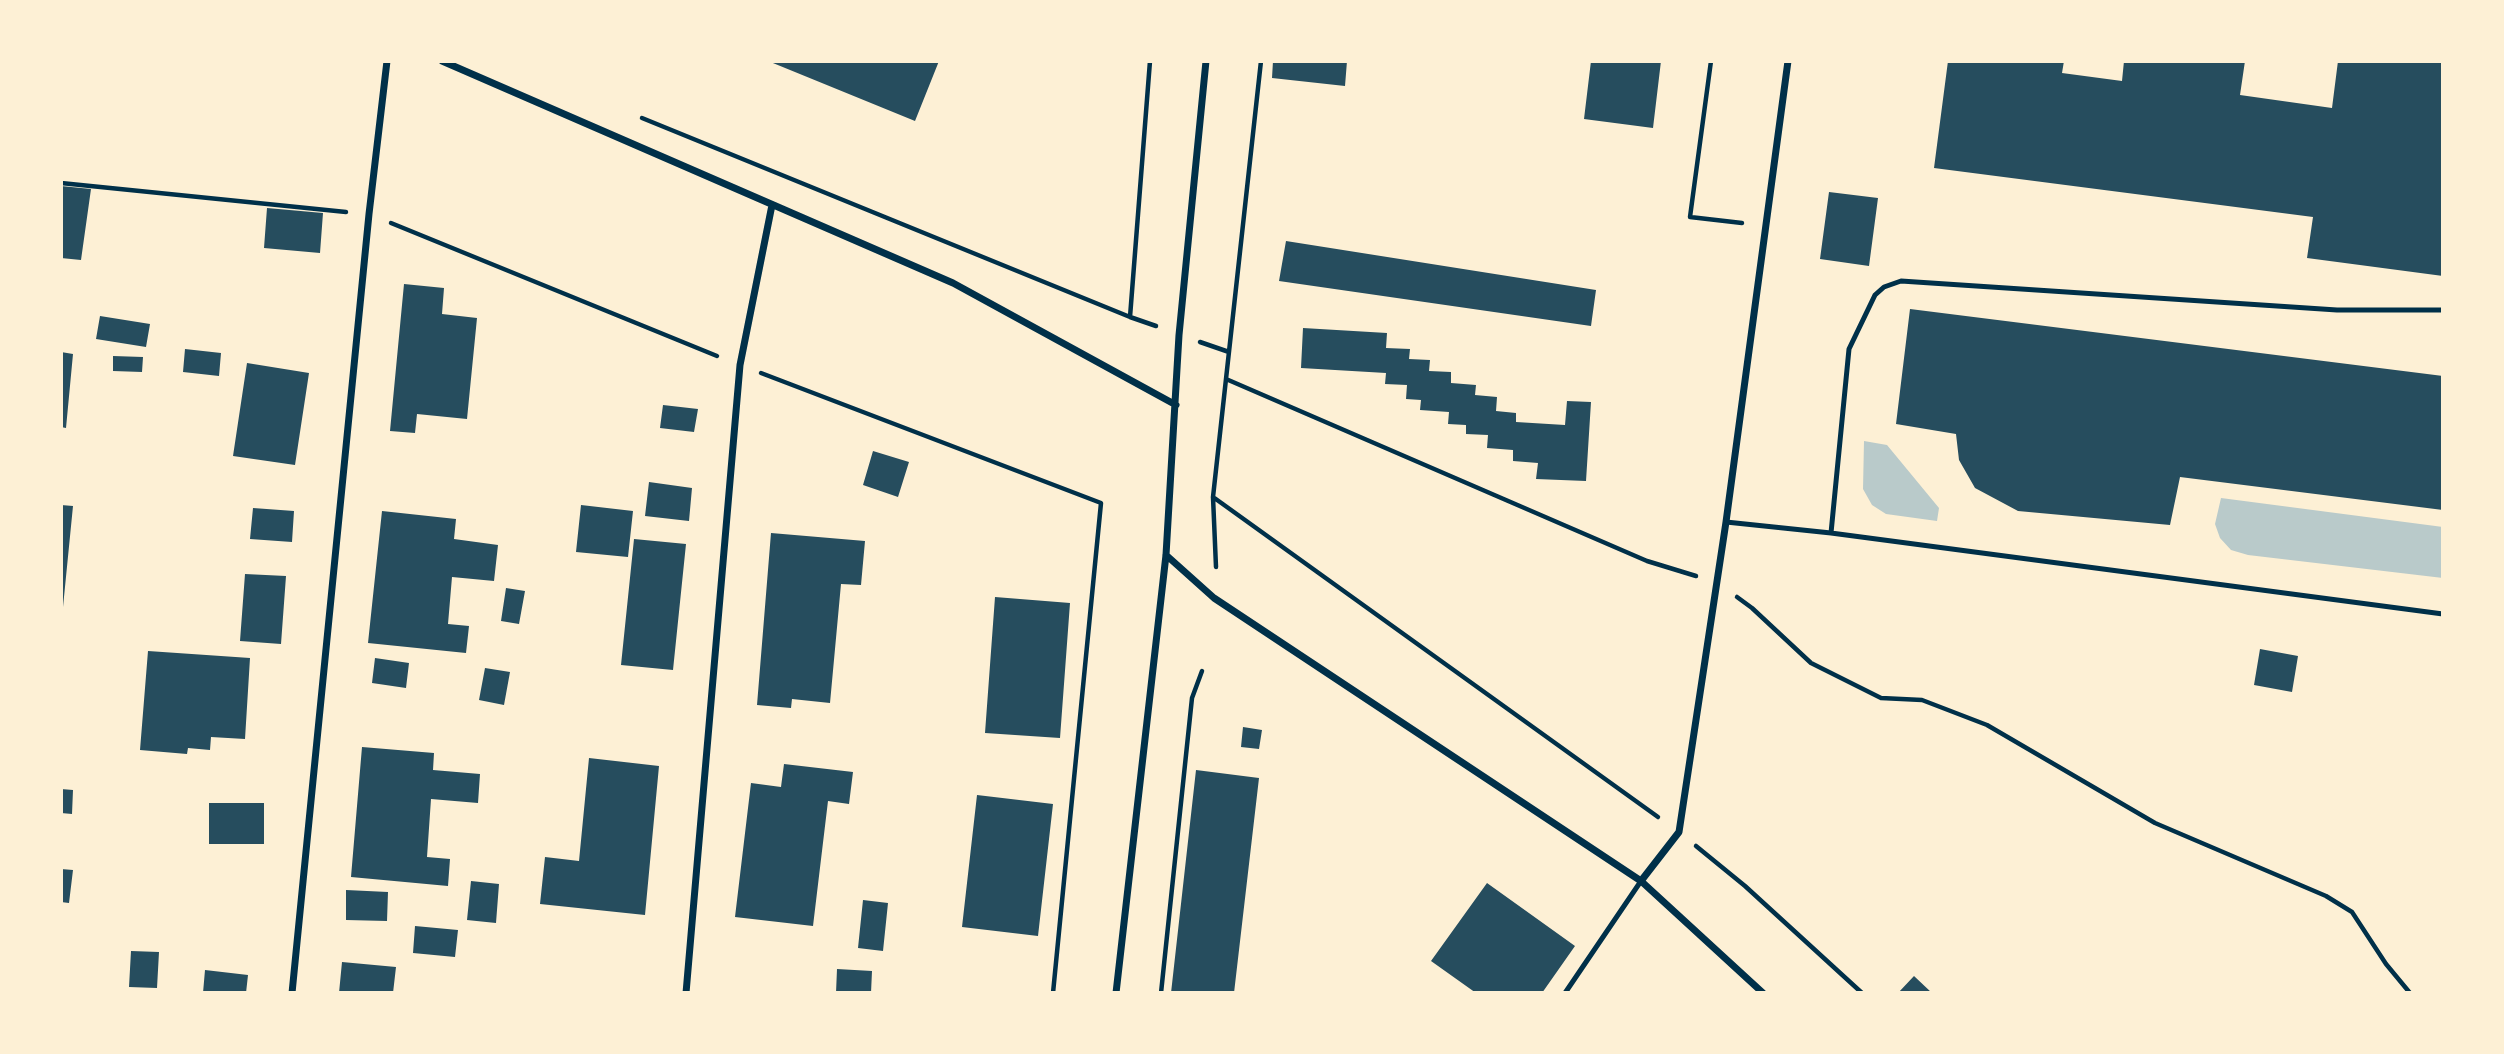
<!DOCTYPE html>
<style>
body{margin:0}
#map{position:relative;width:2504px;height:1054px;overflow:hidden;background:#fdf0d5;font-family:"DejaVu Sans",sans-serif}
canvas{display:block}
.frame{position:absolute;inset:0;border:63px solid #fdf0d5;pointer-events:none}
</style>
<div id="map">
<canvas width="2504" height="1054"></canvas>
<div class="frame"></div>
</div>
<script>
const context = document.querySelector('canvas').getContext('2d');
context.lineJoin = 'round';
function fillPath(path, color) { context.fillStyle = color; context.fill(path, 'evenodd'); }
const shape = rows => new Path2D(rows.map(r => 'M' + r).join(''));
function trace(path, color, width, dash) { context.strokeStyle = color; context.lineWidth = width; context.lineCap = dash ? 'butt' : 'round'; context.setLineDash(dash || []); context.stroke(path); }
const green = shape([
 [1864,441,1887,445,1939,508,1937,521,1886,514,1872,505,1863,489],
 [2221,498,2443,527,2443,578,2248,555,2231,550,2220,538,2215,524]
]);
const building = shape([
 [768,61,939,61,915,121],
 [1273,61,1347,61,1345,86,1272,78],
 [1591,61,1661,61,1653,128,1584,119],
 [1948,61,2064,61,2062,73,2122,81,2124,61,2245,61,2240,95,2332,108,2338,61,2443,61,2443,276,2307,258,2313,217,1934,168],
 [61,186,91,189,81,260,61,258],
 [1829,192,1878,198,1869,266,1820,259],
 [267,208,323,213,320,253,264,248],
 [1286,241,1596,290,1591,326,1279,281],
 [404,284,444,288,442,314,477,318,467,419,417,414,415,433,390,431],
 [1910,309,2443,376,2443,510,2180,477,2170,525,2018,511,1975,488,1959,460,1956,434,1896,424],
 [100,316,150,324,146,347,96,339],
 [1303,328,1387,333,1386,348,1410,349,1409,359,1430,360,1429,371,1451,372,1451,383,1476,385,1475,395,1497,397,1496,411,1516,413,1516,422,1565,425,1567,401,1591,402,1586,481,1536,479,1538,463,1513,461,1513,450,1487,448,1488,435,1466,434,1466,425,1448,424,1449,412,1420,410,1421,400,1406,399,1407,385,1385,384,1386,373,1301,368],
 [185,349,221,353,219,376,183,372],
 [61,352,73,354,66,428,61,427],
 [113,356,143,357,142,372,113,371],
 [247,363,309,373,295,465,233,456],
 [663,405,698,409,694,432,660,428],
 [873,451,909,462,898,497,863,485],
 [649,482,692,488,689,521,645,516],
 [61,505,73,506,63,607,61,607],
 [581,505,633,511,628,557,576,552],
 [253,508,294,511,292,542,250,539],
 [382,511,456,519,454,539,498,545,494,581,452,577,448,624,469,626,466,653,368,643],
 [771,533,865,541,861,585,841,584,830,703,792,699,791,708,757,705],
 [634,539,686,544,673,670,621,665],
 [245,574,286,576,281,644,240,641],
 [506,588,525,591,519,624,501,621],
 [995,597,1070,603,1060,738,985,733],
 [2260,649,2298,656,2292,692,2254,685],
 [148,651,250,658,245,739,211,737,210,750,188,748,187,754,140,750],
 [375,658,409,663,406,688,372,683],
 [485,668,510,672,504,705,479,700],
 [1243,727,1262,730,1259,749,1241,747],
 [362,747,434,753,433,770,480,774,478,803,431,799,427,857,450,859,448,886,351,877],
 [589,758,659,766,645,915,540,904,545,857,579,861],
 [784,764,853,772,849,804,828,801,813,926,735,917,751,783,781,787],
 [1196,770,1259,778,1234,993,1171,993],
 [61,789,73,790,72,814,61,813],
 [977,795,1053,804,1038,936,962,927],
 [209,803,264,803,264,844,209,844],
 [61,869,73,870,69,903,61,902],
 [471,881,499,884,496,923,467,920],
 [1487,883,1575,946,1542,993,1476,993,1431,961],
 [346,890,388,892,387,921,346,920],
 [863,900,888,903,883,951,858,948],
 [415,926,458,930,455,957,413,953],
 [131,951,159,952,157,988,129,987],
 [342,962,396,967,393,993,339,993],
 [837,969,872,971,871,993,836,993],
 [205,970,248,975,246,993,203,993],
 [1914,976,1932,993,1898,993]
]);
const path = shape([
 [1711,61,1690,217,1742,223],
 [642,118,1130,317,1150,61],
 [61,183,346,212],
 [391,223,717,356],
 [1130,317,1156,326],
 [1200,342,1229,352],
 [761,373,1101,503,1053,993],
 [1226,379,1647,561,1696,576],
 [1213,497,1658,817],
 [1216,567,1213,497,1261,61],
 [1737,597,1752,608,1811,663,1881,698,1922,700,1987,725,2155,823,2326,896,2352,912,2386,964,2410,993],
 [1696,846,1745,886,1862,993],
 [1161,993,1192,698,1202,671]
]);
const service = shape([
 [1726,522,1831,533,1849,349,1875,295,1884,287,1901,281,2337,310,2443,310],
 [1831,533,2443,614],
 [1565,993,1641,881]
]);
const minor = shape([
 [442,61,953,283,1176,405],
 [1166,555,1214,598,1641,881,1763,993],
 [1641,881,1679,832,1726,522,1788,61],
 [292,993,369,214,387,61],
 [686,993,740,365,772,205],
 [1116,993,1166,555,1179,335,1206,61]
]);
fillPath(green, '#b9caca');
fillPath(building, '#264d5e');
trace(path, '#003049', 4.5);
trace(service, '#003049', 5);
trace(minor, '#003049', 7);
</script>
